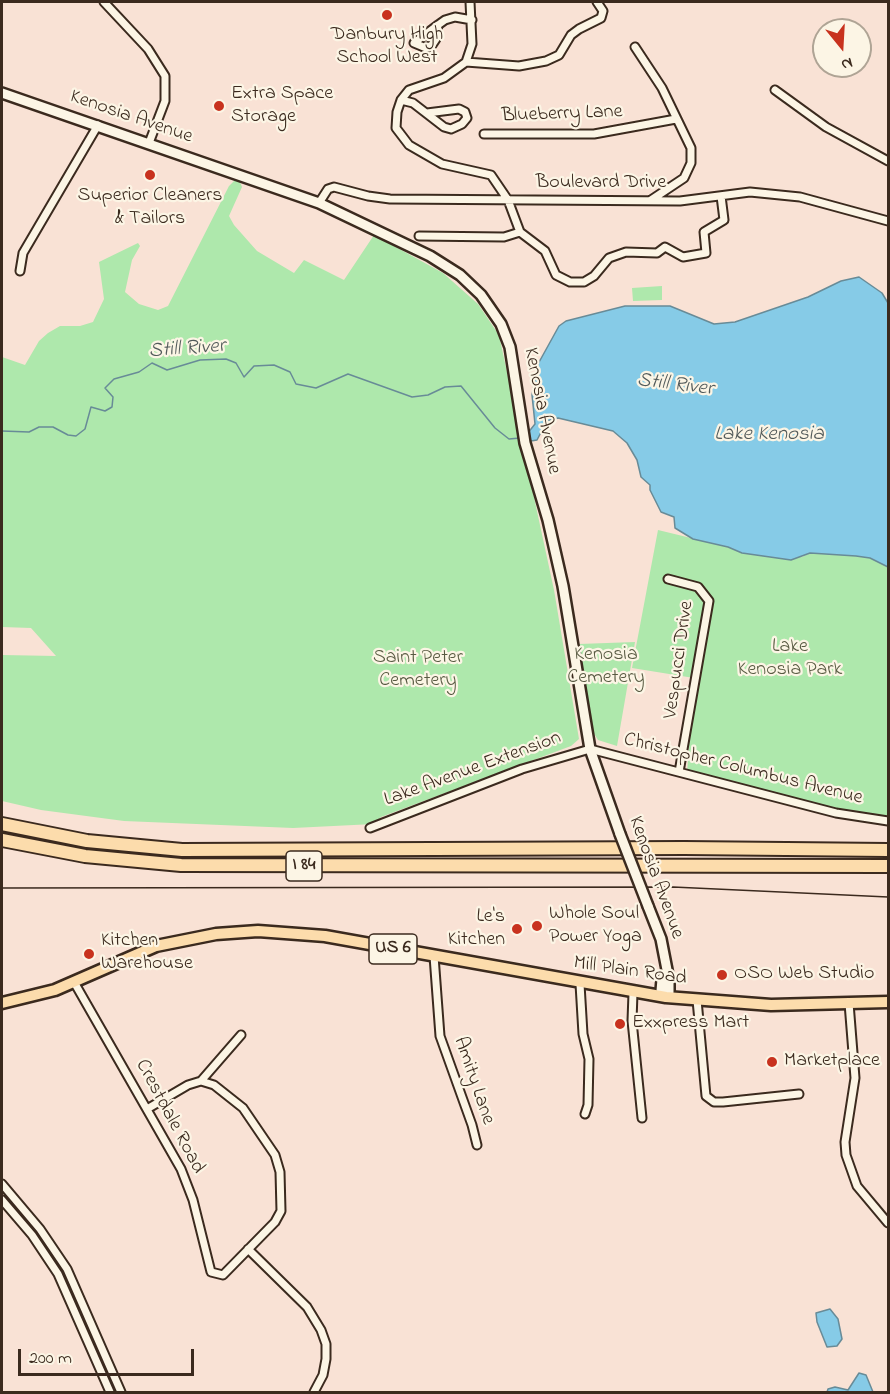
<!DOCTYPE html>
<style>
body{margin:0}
#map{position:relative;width:890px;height:1394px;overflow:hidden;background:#f9e2d5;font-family:"Indie Flower",sans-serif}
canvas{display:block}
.frame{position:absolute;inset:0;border:3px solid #3b2a1e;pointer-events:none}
.north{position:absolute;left:812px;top:18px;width:60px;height:60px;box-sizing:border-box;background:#fcf5e5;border:2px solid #afa495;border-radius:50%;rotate:162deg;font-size:16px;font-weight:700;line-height:24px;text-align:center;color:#3b2a1e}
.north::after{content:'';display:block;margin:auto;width:21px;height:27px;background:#c8321e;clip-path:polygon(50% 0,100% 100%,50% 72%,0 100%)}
.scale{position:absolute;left:18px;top:1349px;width:176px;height:27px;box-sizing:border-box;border:3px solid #3b2a1e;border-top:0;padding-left:8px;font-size:18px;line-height:21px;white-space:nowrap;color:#3b2a1e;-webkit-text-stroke:4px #fcf5e5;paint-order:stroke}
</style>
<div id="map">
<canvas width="890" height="1394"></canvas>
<div class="frame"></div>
<div class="north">N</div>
<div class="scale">200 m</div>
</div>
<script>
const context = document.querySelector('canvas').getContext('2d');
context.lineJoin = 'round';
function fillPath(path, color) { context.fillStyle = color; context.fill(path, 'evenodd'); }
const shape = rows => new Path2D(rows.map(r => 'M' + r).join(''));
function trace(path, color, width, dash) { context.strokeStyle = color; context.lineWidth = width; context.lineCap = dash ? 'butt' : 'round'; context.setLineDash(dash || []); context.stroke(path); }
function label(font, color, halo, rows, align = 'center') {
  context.font = font + ' "Indie Flower",sans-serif'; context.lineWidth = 4.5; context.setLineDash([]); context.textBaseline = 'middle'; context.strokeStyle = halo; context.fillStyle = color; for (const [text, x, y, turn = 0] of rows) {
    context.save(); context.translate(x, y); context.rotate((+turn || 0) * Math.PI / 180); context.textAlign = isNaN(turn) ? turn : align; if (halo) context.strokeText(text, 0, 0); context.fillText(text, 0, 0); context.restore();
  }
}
const green = shape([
 [235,180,240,182,242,187,229,216,234,225,257,251,294,273,304,260,344,280,374,235,443,273,478,304,499,335,554,590,579,739,571,746,381,817,374,824,293,828,124,821,41,810,2,801,2,655,56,656,31,628,2,627,2,357,25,365,39,341,48,333,60,326,80,326,93,322,104,299,99,262,138,243,140,246,132,260,125,292,139,304,158,310,168,306,229,186],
 [662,286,662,300,633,301,632,288],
 [658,530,728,547,742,553,802,557,810,553,821,552,856,556,870,558,888,567,888,819,846,817,687,773,694,678,632,668],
 [635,642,617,746,598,740,593,732,579,644]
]);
const water = shape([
 [859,277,882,293,888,303,888,567,870,558,856,556,810,553,791,560,742,553,728,547,693,539,675,528,674,517,661,512,650,490,650,485,641,477,637,460,627,443,613,431,558,418,547,421,537,440,531,441,529,438,527,434,535,424,532,395,538,364,559,326,566,321,625,306,670,306,714,324,735,322,808,297,841,281,859,277],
 [830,1309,838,1319,842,1339,837,1346,827,1347,817,1322,816,1313,830,1309],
 [859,1373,866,1375,873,1392,827,1392,828,1389,835,1387,848,1390,859,1373]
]);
const stream = shape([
 [2,431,29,432,39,427,53,427,68,435,76,436,85,429,91,407,105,411,112,407,113,397,105,388,114,379,139,372,152,363,167,370,200,360,226,359,236,363,244,377,254,366,274,365,290,372,296,384,316,388,348,374,412,397,428,395,445,387,461,386,495,428,509,439,520,438]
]);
const street = shape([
 [104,2,148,49,165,76,165,101,149,143],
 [470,2,472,44,466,62,444,78,409,90,401,100,397,112,396,128,409,145,442,164,491,175,508,200,520,232,545,251,556,275,570,282,584,282,594,276,609,258,626,252,657,253,665,247,683,257,706,253,704,232,724,220,721,196],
 [438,25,436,39,432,45,426,48,414,43,438,25,445,20,455,17,472,20],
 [635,47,662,88,691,148,691,163,684,178,651,200],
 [466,62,519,66,546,61,559,55,571,35,579,29,601,18,603,11,597,2],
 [775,90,826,127,888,161],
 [401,100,413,103,444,127,451,129,462,124,467,118,465,112,459,109,427,113],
 [484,134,594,134,676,119],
 [319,203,328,189,334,187,368,196,390,199,680,201,750,192,800,197,888,221],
 [419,236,504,237,520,232],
 [20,271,23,253,98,125],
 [668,579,698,587,709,601,679,772],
 [370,828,522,769,590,749,836,813,888,821],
 [434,956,440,1036,472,1125,477,1145],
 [74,982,181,1169,193,1200,211,1272,223,1275,275,1222,281,1211,280,1172,275,1155,243,1108,214,1085,201,1081],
 [580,984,583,1034,589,1059,588,1105,585,1114],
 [633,993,632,1021,642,1118],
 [697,1000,706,1096,714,1102,723,1102,799,1094],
 [849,1003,855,1078,845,1142,846,1155,857,1186,888,1223],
 [147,1109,188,1085,201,1081,241,1035],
 [2,1184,40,1229,67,1269,121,1392],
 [2,1200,32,1235,58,1274,110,1392],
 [248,1249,307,1307,321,1330,326,1344,326,1359,323,1375,314,1392]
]);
const secondary = shape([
 [2,93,319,203,430,256,460,275,481,295,501,324,510,347,525,443,548,520,563,586,590,749,620,834],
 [648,906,661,939,669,980,669,992,666,997],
 [666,997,661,991,662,979,666,975]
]);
const primary = shape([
 [2,1003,55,990,156,946,216,934,258,931,325,936,666,997,771,1005,888,1002]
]);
const highway = shape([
 [2,824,87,841,182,850,684,848,888,850],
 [2,840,85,856,181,865,888,866]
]);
const rail = shape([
 [2,888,673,887,888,897]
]);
const secondaryBridge = shape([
 [620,834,648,906]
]);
const markers = [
 [387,15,6,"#c8321e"],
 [219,106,6,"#c8321e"],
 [150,175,6,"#c8321e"],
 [537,926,6,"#c8321e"],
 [517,929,6,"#c8321e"],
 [89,954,6,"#c8321e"],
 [722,975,6,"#c8321e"],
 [620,1024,6,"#c8321e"],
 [772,1062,6,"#c8321e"]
];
const shields = [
 [304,866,36],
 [393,949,48]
];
const shieldNames = [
 ["I 84",304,866],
 ["US 6",393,949]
];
const poiNames = [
 ["Danbury High",387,36,"center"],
 ["School West",387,59,"center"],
 ["Extra Space",231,95],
 ["Storage",231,118],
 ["Superior Cleaners",150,197,"center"],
 ["& Tailors",150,220,"center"],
 ["Whole Soul",549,915],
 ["Power Yoga",549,938],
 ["Le's",505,918,"right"],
 ["Kitchen",505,941,"right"],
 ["Kitchen",101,942],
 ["Warehouse",101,965],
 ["OSO Web Studio",734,975],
 ["Exxpress Mart",632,1024],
 ["Marketplace",784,1062]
];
const streetNames = [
 ["Blueberry Lane",562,115,-2],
 ["Kenosia Avenue",131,118,19],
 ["Boulevard Drive",601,184],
 ["Kenosia Avenue",541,411,79],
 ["Vespucci Drive",680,660,-82],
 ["Lake Avenue Extension",473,770,-20],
 ["Christopher Columbus Avenue",743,770,14],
 ["Kenosia Avenue",655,878,70],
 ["Mill Plain Road",630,972,8],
 ["Amity Lane",473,1081,71],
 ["Crestdale Road",169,1117,62]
];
const parkNames = [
 ["Lake",790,648],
 ["Kenosia Park",790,671],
 ["Kenosia",606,656],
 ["Cemetery",606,679],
 ["Saint Peter",418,659],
 ["Cemetery",418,682]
];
const waterNames = [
 ["Still River",187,350,-4],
 ["Still River",675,386,7],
 ["Lake Kenosia",769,436]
];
fillPath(green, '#aee8ac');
fillPath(water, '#86cbe7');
trace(water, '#688b97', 1.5);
trace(stream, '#688b97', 1.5);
trace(street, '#3b2a1e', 11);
trace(secondary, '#3b2a1e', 14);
trace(primary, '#3b2a1e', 15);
trace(highway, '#3b2a1e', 16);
trace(street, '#fcf5e5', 7);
trace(secondary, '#fcf5e5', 9);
trace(primary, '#fcdcac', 10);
trace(highway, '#fcdcac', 12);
trace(rail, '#3b2a1e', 1.5);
trace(secondaryBridge, '#3b2a1e', 14, []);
trace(secondaryBridge, '#fcf5e5', 9);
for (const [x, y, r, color] of markers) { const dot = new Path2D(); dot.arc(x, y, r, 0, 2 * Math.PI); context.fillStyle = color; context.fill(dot); trace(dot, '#fcf5e5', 2); }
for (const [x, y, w] of shields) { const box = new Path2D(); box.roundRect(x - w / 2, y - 15, w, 30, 4.5); context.fillStyle = '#fcf5e5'; context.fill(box); trace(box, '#3b2a1e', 1.5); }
label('bold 18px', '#3b2a1e', null, shieldNames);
label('20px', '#3b2a1e', '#fcf5e5', poiNames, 'left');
label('20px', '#3b2a1e', '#fcf5e5', streetNames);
label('20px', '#585a42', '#fcf5e5', parkNames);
label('italic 21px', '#525a5a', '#fcf5e5', waterNames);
</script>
